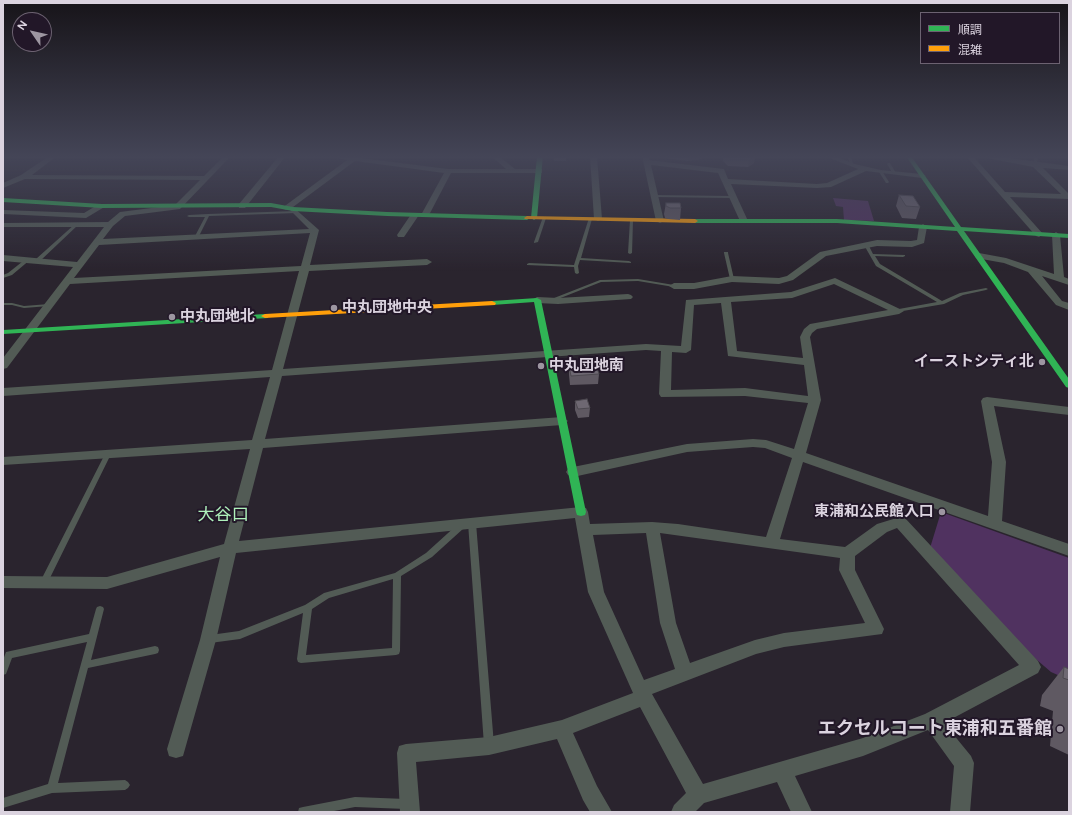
<!DOCTYPE html>
<meta charset="utf-8">
<style>
body{margin:0}
#map{position:relative;width:1072px;height:815px;overflow:hidden;background:#2a242e;font-family:Figtree,"Noto Sans JP",sans-serif}
canvas{display:block}
.frame{position:absolute;inset:0;border:4px solid #dbd3df;pointer-events:none}
.legend{position:absolute;left:920px;top:12px;width:140px;height:52px;box-sizing:border-box;background:#221728;border:1px solid #6c6271;margin:0;padding:5px 7px;list-style:none;font-size:12px;color:#dbd3df}
.legend li{display:flex;align-items:center;gap:8px;height:20px}
.legend b{width:20px;border:1px solid #6c6271}
.north{position:absolute;left:12px;top:12px;width:40px;height:40px;box-sizing:border-box;background:#221728;border:1px solid #6c6271;border-radius:50%;rotate:304deg;font-size:11px;font-weight:700;line-height:16px;text-align:center;color:#dbd3df}
.north::after{content:'';display:block;margin:auto;width:14px;height:18px;background:#9d96a1;clip-path:polygon(50% 0,100% 100%,50% 72%,0 100%)}
</style>
<div id="map">
<canvas width="1072" height="815"></canvas>
<div class="frame"></div>
<ul class="legend">
<li><b style="height:5px;background:#30b455"></b>順調</li>
<li><b style="height:5px;background:#ff9f0a"></b>混雑</li>
</ul>
<div class="north">N</div>
</div>
<script>
const context = document.querySelector('canvas').getContext('2d');
context.lineJoin = 'round';
function fillPath(path, color) { context.fillStyle = color; context.fill(path, 'evenodd'); }
const shape = rows => new Path2D(rows.map(r => 'M' + r).join(''));
function trace(path, color, width, dash) { context.strokeStyle = color; context.lineWidth = width; context.lineCap = dash ? 'butt' : 'round'; context.setLineDash(dash || []); context.stroke(path); }
function label(font, color, halo, rows, align = 'center') {
  context.font = font + ' Figtree,"Noto Sans JP",sans-serif'; context.lineWidth = 4; context.setLineDash([]); context.textBaseline = 'middle'; context.strokeStyle = halo; context.fillStyle = color; for (const [text, x, y, turn = 0] of rows) {
    context.save(); context.translate(x, y); context.rotate((+turn || 0) * Math.PI / 180); context.textAlign = isNaN(turn) ? turn : align; if (halo) context.strokeText(text, 0, 0); context.fillText(text, 0, 0); context.restore();
  }
}
const green = shape([
 [833,198,868,201,874,221,844,220,843,207,836,206],
 [941,512,1069,558,1069,680,1051,672,1016,642,930,548]
]);
const lane = shape([
 [847,156,851,156,854,167,851,166,847,156],
 [1034,156,1038,156,1037,166,1034,165,1034,156],
 [888,163,890,163,896,173,895,174,893,174,887,164,888,163],
 [880,171,882,171,889,182,888,183,886,183,879,172,880,171],
 [653,195,731,196,733,197,731,198,654,197,653,197,653,195],
 [296,211,297,211,297,213,209,216,198,238,196,239,194,238,205,217,189,217,187,216,189,215,208,214,296,211],
 [543,217,546,218,538,242,534,243,534,242,543,217],
 [589,218,592,219,581,258,629,261,631,262,631,263,580,260,578,266,579,273,577,274,575,273,574,267,527,265,527,264,529,263,574,265,589,218],
 [630,220,633,221,632,253,630,254,628,253,630,220],
 [75,224,78,225,40,261,36,261,36,259,75,224],
 [864,244,868,244,873,254,905,255,905,256,903,257,875,256,880,264,942,301,960,293,986,288,988,289,986,290,963,295,944,304,897,312,896,311,899,309,937,302,876,266,864,245,864,244],
 [724,252,728,252,728,253,734,279,734,280,732,280,730,279,724,253,724,252],
 [27,258,29,258,31,259,12,275,3,278,3,275,8,273,27,258],
 [638,279,674,285,676,286,674,287,638,281,601,282,553,301,551,301,549,300,600,280,638,279],
 [3,303,12,303,24,306,49,304,51,305,49,306,24,308,12,305,3,305,3,303],
 [106,452,110,452,111,454,47,584,44,585,41,584,40,582,106,452],
 [472,520,475,521,476,523,494,745,492,748,489,750,486,748,484,745,468,523,469,521,472,520],
 [461,523,464,524,465,526,464,528,432,557,401,576,400,651,399,654,396,655,301,663,298,662,297,659,303,613,240,639,210,643,207,642,206,639,207,636,210,635,239,631,305,605,324,593,395,573,426,553,458,524,461,523],
 [393,579,392,648,306,655,312,609,329,598,393,579],
 [100,606,103,607,104,609,91,660,155,646,158,647,159,650,158,653,155,654,88,668,58,783,125,780,128,782,130,785,128,788,125,790,52,793,3,808,3,798,48,784,87,642,12,658,6,674,3,675,3,660,6,652,89,634,96,609,97,607,100,606],
 [355,797,406,799,410,800,411,804,410,808,406,809,355,807,329,812,298,812,299,808,303,807,355,797]
]);
const street = shape([
 [49,156,57,156,32,175,204,176,224,156,231,156,180,209,125,216,113,226,103,239,309,229,289,209,286,210,282,208,347,160,326,156,354,157,448,169,506,169,491,156,499,156,515,169,542,169,542,173,451,173,429,215,425,217,421,215,444,173,355,161,293,207,319,230,310,265,427,259,432,262,427,265,309,271,283,369,646,344,681,346,686,300,791,292,835,278,904,311,899,314,817,329,812,333,810,337,821,400,806,453,988,516,992,462,981,401,983,398,987,397,1069,407,1069,415,994,406,1006,462,1002,521,1069,544,1069,556,803,462,780,539,845,547,877,524,900,517,905,518,1038,661,1041,667,1038,673,944,723,971,756,974,763,970,812,950,812,954,766,928,730,863,756,795,776,812,812,791,812,777,782,704,803,695,812,671,812,674,805,686,793,640,707,573,733,597,786,612,812,590,812,583,800,557,739,489,755,416,762,420,812,400,812,397,753,399,746,406,744,489,737,562,720,633,693,588,592,575,518,236,553,216,640,185,749,183,756,176,758,169,756,167,749,200,640,220,557,107,589,3,588,3,576,107,577,224,544,250,449,3,465,3,457,252,440,270,377,3,396,3,388,272,370,299,271,70,284,7,368,3,369,3,358,73,267,3,261,3,255,77,262,104,227,3,227,3,223,108,222,120,212,175,205,200,180,25,179,3,188,3,183,21,175,49,156],
 [310,233,301,266,74,278,99,245,310,233],
 [834,284,888,310,810,324,804,329,800,337,803,358,737,351,731,302,792,298,834,284],
 [721,303,728,356,804,365,808,396,745,388,671,390,672,352,686,353,691,350,694,305,721,303],
 [646,350,661,351,659,394,661,397,745,396,808,403,794,449,766,440,753,439,687,444,573,467,568,469,566,472,568,475,573,477,687,452,753,447,765,448,792,458,766,537,678,524,652,522,590,524,588,512,586,508,581,507,239,541,263,448,562,425,568,421,562,417,265,439,282,376,646,350],
 [897,528,1019,665,925,714,863,738,703,784,652,694,756,654,784,647,882,634,884,629,855,570,855,556,887,532,897,528],
 [646,533,660,623,675,669,644,680,604,592,593,535,646,533],
 [660,533,840,558,839,570,865,623,784,633,755,640,690,663,676,623,660,533],
 [279,156,286,156,245,208,239,208,239,204,279,156],
 [590,156,597,156,602,219,598,221,594,219,590,156],
 [642,156,649,156,649,160,724,169,728,179,817,184,827,183,858,169,824,156,835,156,855,164,881,170,922,174,926,176,922,178,866,171,831,187,817,188,731,184,748,221,744,223,740,221,718,173,651,165,664,221,660,223,656,221,642,156],
 [966,156,973,156,1005,192,1061,194,1033,167,976,156,996,156,1069,166,1069,170,1043,168,1069,194,1069,199,1010,197,1043,234,1039,237,1036,236,966,156],
 [99,204,106,206,86,218,3,214,3,210,84,213,99,204],
 [412,213,419,215,404,237,398,237,397,235,412,213],
 [923,224,927,227,924,243,912,247,877,246,826,256,793,280,779,284,732,282,694,289,674,289,669,286,674,283,694,283,732,276,779,278,787,276,820,252,877,240,911,241,917,240,919,227,923,224],
 [1056,232,1060,235,1064,277,1069,279,1069,285,1042,276,1062,301,1069,303,1069,310,1056,305,1028,272,1004,263,976,258,975,256,979,253,1006,258,1054,274,1052,235,1056,232],
 [628,294,631,295,633,297,631,299,558,304,537,303,532,300,537,297,558,298,628,294]
]);
const fast = shape([
 [537,156,543,156,537,218,534,220,531,218,537,156],
 [906,156,911,156,961,227,1069,234,1069,238,964,231,1069,379,1069,388,1066,387,957,231,837,223,695,223,692,221,695,219,837,219,955,227,906,156],
 [3,198,102,204,271,203,293,207,387,212,527,216,530,218,527,220,387,216,293,211,271,207,102,208,3,202,3,198],
 [537,298,541,300,586,512,585,515,581,516,577,515,576,512,534,302,492,305,488,303,492,301,537,298],
 [265,314,268,314,268,318,3,334,3,330,265,314]
]);
const slow = shape([
 [527,216,695,219,698,221,695,223,525,219,524,218,527,216],
 [492,301,496,303,495,305,265,318,261,316,265,314,492,301]
]);
const wall = shape([
 [554,156,567,156,566,161,554,161],
 [660,156,704,156,702,159,688,161,662,158],
 [723,156,755,156,754,163,748,167,728,166,723,161],
 [899,195,920,207,916,219,902,218,896,206],
 [666,203,681,208,680,220,668,219,665,218,664,214],
 [569,366,599,374,598,384,570,385,569,375],
 [575,401,590,408,589,417,578,418,575,410],
 [1064,667,1069,669,1069,755,1050,746,1053,711,1040,706,1042,695]
]);
const shadedWall = shape([
 [688,156,704,156,702,159,688,161],
 [754,156,755,156,754,163,748,167,749,160]
]);
const building = shape([
 [727,156,754,156,749,160,729,159,727,156],
 [899,195,913,196,920,207,906,206,899,195],
 [666,203,680,203,681,208,670,208,666,206,666,203],
 [596,365,599,374,571,376,569,366,596,365],
 [587,399,590,408,578,409,575,401,587,399],
 [1064,667,1069,669,1069,680,1063,678,1064,667]
]);
const markers = [
 [334,308,4,"#9d96a1"],
 [172,317,4,"#9d96a1"],
 [1042,362,4,"#9d96a1"],
 [541,366,4,"#9d96a1"],
 [942,512,4,"#9d96a1"],
 [1060,729,4,"#9d96a1"]
];
const poiNames = [
 ["中丸団地中央",342,308],
 ["中丸団地北",180,317],
 ["イーストシティ北",1034,362,"right"],
 ["中丸団地南",549,366],
 ["東浦和公民館入口",934,512,"right"]
];
const quarterNames = [
 ["大谷口",223,515]
];
const nearPoinames = [
 ["エクセルコート東浦和五番館",1052,729]
];
fillPath(green, '#503260');
fillPath(lane, '#525b55');
fillPath(street, '#525b55');
fillPath(fast, '#30b455');
fillPath(slow, '#ff9f0a');
fillPath(wall, '#5f5962');
fillPath(shadedWall, '#4d4950');
fillPath(building, '#6e6872');
trace(building, '#4d4950', 1);
const sky = context.createLinearGradient(0, 0, 0, 271);
sky.addColorStop(0, '#171419');
sky.addColorStop(0.58, '#444557');
sky.addColorStop(1, '#44455700');
context.fillStyle = sky;
context.fillRect(0, 0, 1072, 271);
for (const [x, y, r, color] of markers) { const dot = new Path2D(); dot.arc(x, y, r, 0, 2 * Math.PI); context.fillStyle = color; context.fill(dot); trace(dot, '#221728', 1.5); }
label('bold 15px', '#dbd3df', '#221728', poiNames, 'left');
label('17px', '#aff2bb', '#221728', quarterNames);
label('bold 18px', '#dbd3df', '#221728', nearPoinames, 'right');
</script>
